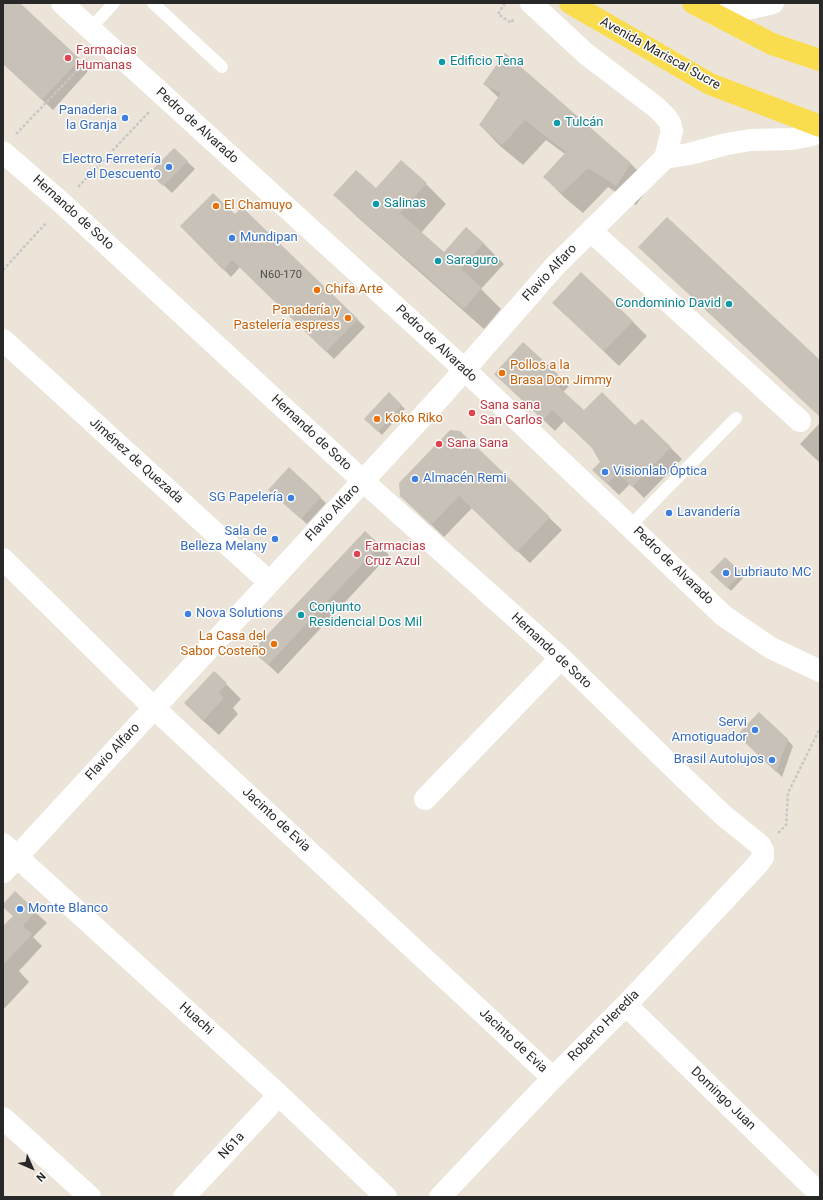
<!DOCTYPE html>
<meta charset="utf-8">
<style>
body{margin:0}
#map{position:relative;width:823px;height:1200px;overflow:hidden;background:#ece4d8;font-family:Roboto,sans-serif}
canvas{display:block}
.frame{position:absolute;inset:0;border:4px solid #282828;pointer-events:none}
.north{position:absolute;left:12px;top:1148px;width:40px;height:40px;-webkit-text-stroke:3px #fff;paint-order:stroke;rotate:135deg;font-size:11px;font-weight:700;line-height:16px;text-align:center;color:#282828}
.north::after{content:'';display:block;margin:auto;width:14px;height:18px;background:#282828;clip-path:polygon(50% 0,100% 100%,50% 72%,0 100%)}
</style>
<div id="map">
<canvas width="823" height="1200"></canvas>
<div class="frame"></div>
<div class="north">N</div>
</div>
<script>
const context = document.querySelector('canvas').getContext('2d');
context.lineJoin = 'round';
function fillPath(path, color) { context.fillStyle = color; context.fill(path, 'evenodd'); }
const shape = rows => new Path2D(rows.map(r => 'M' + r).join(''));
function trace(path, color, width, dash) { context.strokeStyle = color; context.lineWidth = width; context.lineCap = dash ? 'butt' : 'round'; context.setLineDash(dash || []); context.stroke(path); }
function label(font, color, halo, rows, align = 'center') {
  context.font = font + ' Roboto,sans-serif'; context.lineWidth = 3; context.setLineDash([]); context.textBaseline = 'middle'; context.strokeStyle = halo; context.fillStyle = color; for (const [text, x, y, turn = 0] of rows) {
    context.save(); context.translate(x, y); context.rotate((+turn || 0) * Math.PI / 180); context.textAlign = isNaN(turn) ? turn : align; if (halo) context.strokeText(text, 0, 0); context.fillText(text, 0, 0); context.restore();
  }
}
const shadow = shape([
 [3,3,19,3,89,70,53,110,3,63],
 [505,54,631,164,651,184,636,205,608,187,583,213,565,198,544,177,565,154,546,140,523,165,500,146,480,125,499,98,484,84],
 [174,149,195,169,172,193,151,173],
 [426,184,446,204,421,233,444,253,483,243,504,264,481,289,501,309,484,329,355,215,335,195],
 [242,208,365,327,334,359,240,267,231,277,181,226,235,216],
 [569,318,632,321,647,336,619,366],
 [495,374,557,374,569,386,563,392,584,412,635,427,642,420,682,459,644,498,630,484,619,495,593,470,601,462,593,448,564,421,555,431],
 [389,394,405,409,382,435,366,419],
 [820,423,820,463,800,444],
 [460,432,562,530,530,563,472,508,444,537,414,508],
 [289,469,326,503,307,524,275,496],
 [379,545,389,555,278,674,263,660],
 [725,559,744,577,731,591,712,572],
 [214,672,241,699,233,708,238,714,219,735,200,718],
 [739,735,787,739,793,746,782,777],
 [15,893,47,923,33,937,42,946,19,971,29,982,3,1010,3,928,14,916]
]);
const building = shape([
 [3,3,20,3,80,59,42,100,3,64],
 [505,53,631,163,616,186,588,168,562,193,543,177,566,152,525,120,502,145,479,125,501,93,483,84],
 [174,148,188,161,163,186,149,173],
 [401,160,427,183,400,213,444,252,466,227,484,243,461,269,482,288,464,309,333,195,356,170,376,188],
 [213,193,235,214,242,207,358,319,326,352,232,260,223,270,180,226],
 [667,217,820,360,820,417,638,247],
 [581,272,633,321,604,351,552,303],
 [523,342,558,374,552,381,584,410,602,392,635,425,642,419,671,447,632,487,618,473,607,484,592,470,600,462,592,448,552,410,543,420,494,374],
 [389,392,402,405,378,432,364,419],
 [450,430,460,431,550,517,517,552,459,496,431,525,400,496,399,483],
 [289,467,321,497,301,519,268,490],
 [365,531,380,545,268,665,252,651],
 [725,557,742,573,727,588,710,572],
 [214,671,227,683,219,693,224,698,203,721,184,703],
 [759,712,788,739,776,772,737,735],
 [15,891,36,911,23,926,32,934,3,965,3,926,13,916,18,921,3,907,3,904]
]);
const path = shape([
 [505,3,498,14,511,23,514,18],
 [16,134,89,58],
 [78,187,149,112],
 [3,270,47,222],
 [778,833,786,825,788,793,820,728]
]);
const lane = shape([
 [153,3,222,67],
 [90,29,114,3],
 [630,526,736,418]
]);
const street = shape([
 [3,152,63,204,363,481,561,658,683,777,723,815,760,845,763,851,763,857,758,864,626,1005,553,1078,440,1197],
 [591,231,800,421],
 [3,340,269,582],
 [3,559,154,708,553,1078],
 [425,799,561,658],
 [3,844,279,1095,386,1197],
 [626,1005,820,1194],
 [3,1118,90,1197],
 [184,1197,279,1095]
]);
const secondary = shape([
 [62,3,465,370,724,616,771,648,820,671],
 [717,16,773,3],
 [665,158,689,154,727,144,751,140,791,139,808,136,820,132],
 [3,872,444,393,555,266,665,158,672,131,670,123,666,117,657,108,585,53,531,3]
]);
const primary = shape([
 [570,3,710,84,820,126],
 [693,3,772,44,820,60]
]);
const markers = [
 [68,58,4,"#e0444e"],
 [442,62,4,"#0f9aa8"],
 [125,118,4,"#3f7fe0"],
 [557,123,4,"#0f9aa8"],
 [169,167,4,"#3f7fe0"],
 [376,204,4,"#0f9aa8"],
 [216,206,4,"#e8710a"],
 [232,238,4,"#3f7fe0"],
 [438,261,4,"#0f9aa8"],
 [317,290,4,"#e8710a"],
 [729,304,4,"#0f9aa8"],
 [348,318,4,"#e8710a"],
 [502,373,4,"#e8710a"],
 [472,413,4,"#e0444e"],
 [377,419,4,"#e8710a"],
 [439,444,4,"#e0444e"],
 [605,472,4,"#3f7fe0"],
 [415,479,4,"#3f7fe0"],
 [291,498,4,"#3f7fe0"],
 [669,513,4,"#3f7fe0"],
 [275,539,4,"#3f7fe0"],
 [357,554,4,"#e0444e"],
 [726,573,4,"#3f7fe0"],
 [188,614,4,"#3f7fe0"],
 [301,615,4,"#0f9aa8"],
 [274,644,4,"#e8710a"],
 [755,730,4,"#3f7fe0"],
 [772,760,4,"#3f7fe0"],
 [20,909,4,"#3f7fe0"]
];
const numberNames = [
 ["N60-170",281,275]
];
const healthNames = [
 ["Farmacias",76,51],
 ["Humanas",76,66],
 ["Sana sana",480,406],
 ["San Carlos",480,421],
 ["Sana Sana",447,444],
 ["Farmacias",365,547],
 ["Cruz Azul",365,562]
];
const streetNames = [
 ["Avenida Mariscal Sucre",660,54,29],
 ["Pedro de Alvarado",197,126,42],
 ["Hernando de Soto",73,213,42],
 ["Flavio Alfaro",550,273,-47],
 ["Pedro de Alvarado",436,344,43],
 ["Hernando de Soto",311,433,43],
 ["Jiménez de Quezada",136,461,42],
 ["Flavio Alfaro",333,513,-47],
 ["Pedro de Alvarado",673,566,44],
 ["Hernando de Soto",551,651,43],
 ["Flavio Alfaro",113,752,-47],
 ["Jacinto de Evia",276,820,43],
 ["Huachi",196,1019,42],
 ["Roberto Heredia",604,1026,-45],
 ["Jacinto de Evia",513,1041,43],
 ["Domingo Juan",723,1099,44],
 ["N61a",232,1146,-47]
];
const cultureNames = [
 ["Edificio Tena",450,62],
 ["Tulcán",565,123],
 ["Salinas",384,204],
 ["Saraguro",446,261],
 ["Condominio David",721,304,"right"],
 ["Conjunto",309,608],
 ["Residencial Dos Mil",309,623]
];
const shopNames = [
 ["Panaderia",117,111,"right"],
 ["la Granja",117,126,"right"],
 ["Electro Ferretería",161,160,"right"],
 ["el Descuento",161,175,"right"],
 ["Mundipan",240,238],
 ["Visionlab Óptica",613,472],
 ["Almacén Remi",423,479],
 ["SG Papelería",283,498,"right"],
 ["Lavandería",677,513],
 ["Sala de",267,532,"right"],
 ["Belleza Melany",267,547,"right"],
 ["Lubriauto MC",734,573],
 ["Nova Solutions",196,614],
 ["Servi",747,723,"right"],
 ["Amotiguador",747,738,"right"],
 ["Brasil Autolujos",764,760,"right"],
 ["Monte Blanco",28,909]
];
const foodNames = [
 ["El Chamuyo",224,206],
 ["Chifa Arte",325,290],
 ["Panadería y",340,311,"right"],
 ["Pastelería espress",340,326,"right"],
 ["Pollos a la",510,366],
 ["Brasa Don Jimmy",510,381],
 ["Koko Riko",385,419],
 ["La Casa del",266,637,"right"],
 ["Sabor Costeño",266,652,"right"]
];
fillPath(shadow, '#0003');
fillPath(building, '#c7c1b8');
trace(path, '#c7c7c7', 2.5, [3, 2]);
trace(lane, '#fff', 12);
trace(street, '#fff', 22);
trace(secondary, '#fff', 22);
trace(primary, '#fadc4f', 22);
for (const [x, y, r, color] of markers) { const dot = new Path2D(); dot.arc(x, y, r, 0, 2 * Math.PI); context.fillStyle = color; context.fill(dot); trace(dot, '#fff', 1.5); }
label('11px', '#504e4c', null, numberNames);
label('13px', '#be3a42', '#fff', healthNames, 'left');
label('13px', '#282828', '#fff', streetNames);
label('13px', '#0d838f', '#fff', cultureNames, 'left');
label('13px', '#366cbe', '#fff', shopNames, 'left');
label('13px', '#c56008', '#fff', foodNames, 'left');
</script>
